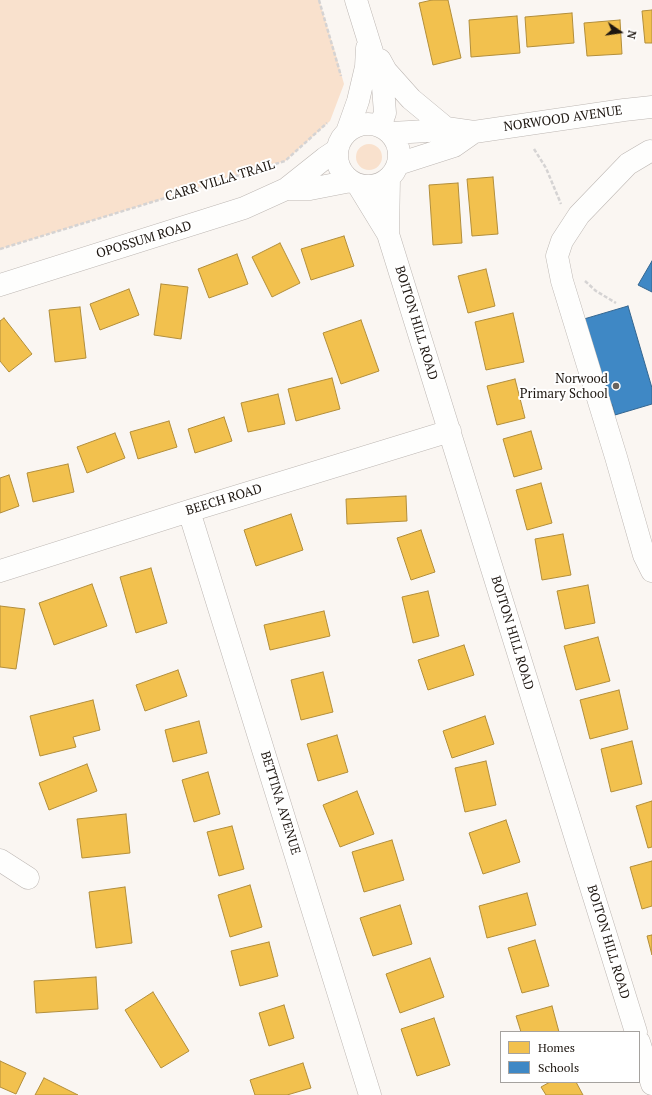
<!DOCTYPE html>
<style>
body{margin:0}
#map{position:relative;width:652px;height:1095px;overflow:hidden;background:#faf6f2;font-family:"PT Serif",serif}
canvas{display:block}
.legend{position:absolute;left:500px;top:1031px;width:140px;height:52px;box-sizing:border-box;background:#fff;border:1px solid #a5a29f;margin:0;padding:5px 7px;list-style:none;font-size:12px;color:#1d1610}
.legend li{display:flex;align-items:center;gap:8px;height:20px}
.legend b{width:20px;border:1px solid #a5a29f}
.north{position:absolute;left:600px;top:12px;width:40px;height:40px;-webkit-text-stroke:3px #fff;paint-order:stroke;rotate:103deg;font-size:11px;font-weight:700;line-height:16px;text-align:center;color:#1d1610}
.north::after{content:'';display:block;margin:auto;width:14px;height:18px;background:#1d1610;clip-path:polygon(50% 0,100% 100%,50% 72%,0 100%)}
</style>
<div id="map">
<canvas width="652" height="1095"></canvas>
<ul class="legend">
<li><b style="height:11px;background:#f2c14e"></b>Homes</li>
<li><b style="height:11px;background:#3f88c5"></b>Schools</li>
</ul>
<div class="north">N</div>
</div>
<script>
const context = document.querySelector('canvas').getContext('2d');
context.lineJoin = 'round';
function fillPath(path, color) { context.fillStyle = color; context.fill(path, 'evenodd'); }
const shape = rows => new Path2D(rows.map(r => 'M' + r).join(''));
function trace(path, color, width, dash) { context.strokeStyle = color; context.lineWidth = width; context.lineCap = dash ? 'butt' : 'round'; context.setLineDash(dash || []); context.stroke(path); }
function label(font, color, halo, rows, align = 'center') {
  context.font = font + ' "PT Serif",serif'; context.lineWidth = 4; context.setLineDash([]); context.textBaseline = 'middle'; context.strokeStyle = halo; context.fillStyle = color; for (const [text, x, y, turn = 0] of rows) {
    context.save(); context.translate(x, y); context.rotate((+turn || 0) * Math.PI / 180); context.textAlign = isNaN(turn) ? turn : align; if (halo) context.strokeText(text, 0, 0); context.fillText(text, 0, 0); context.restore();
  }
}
const green = shape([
 [0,0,319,0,335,52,344,84,330,121,285,161,0,249],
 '356 157a13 13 0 1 1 26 0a13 13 0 1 1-26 0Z'
]);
const homes = shape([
 [432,0,448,0,461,58,433,65,419,3,432,0],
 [652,10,652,43,645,43,642,11,652,10],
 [572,13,574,43,527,47,525,17,572,13],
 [517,16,520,53,471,57,469,20,517,16],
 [620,20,622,54,587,56,584,23,620,20],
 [493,177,498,234,472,236,467,179,493,177],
 [458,183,462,243,433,245,429,185,458,183],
 [344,236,354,266,311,280,301,249,344,236],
 [280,243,300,283,272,297,252,257,280,243],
 [237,254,248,284,209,298,198,269,237,254],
 [486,269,495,306,468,313,458,276,486,269],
 [161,284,188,287,181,339,154,335,161,284],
 [129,289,139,315,100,330,90,304,129,289],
 [80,307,86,358,55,362,49,310,80,307],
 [513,313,524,362,486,370,475,322,513,313],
 [4,318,32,354,9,372,0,361,0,321,4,318],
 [361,320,379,371,341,384,323,333,361,320],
 [332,378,340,409,296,421,288,389,332,378],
 [515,379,525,418,497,425,487,386,515,379],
 [278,394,285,424,248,432,241,403,278,394],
 [224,417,232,441,195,453,188,429,224,417],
 [169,421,177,447,138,459,130,432,169,421],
 [531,431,542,469,514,477,503,439,531,431],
 [115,433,125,458,87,473,77,447,115,433],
 [68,464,74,492,33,502,27,473,68,464],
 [9,475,19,506,0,513,0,478,9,475],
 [541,483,552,523,527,530,516,490,541,483],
 [406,496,407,521,347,524,346,499,406,496],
 [291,514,303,550,256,566,244,530,291,514],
 [421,530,435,572,411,580,397,538,421,530],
 [563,534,571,575,542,580,535,539,563,534],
 [151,568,167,623,136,633,120,577,151,568],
 [92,584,107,626,54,645,39,603,92,584],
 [588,585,595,623,565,629,557,591,588,585],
 [428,591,439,636,413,643,402,597,428,591],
 [0,606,25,609,16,669,0,667,0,606],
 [324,611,330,636,270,650,264,625,324,611],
 [598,637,610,681,576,690,564,646,598,637],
 [464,645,474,675,428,690,418,660,464,645],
 [178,670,187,696,145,711,136,685,178,670],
 [323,672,333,712,301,720,291,680,323,672],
 [619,690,628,729,590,739,580,700,619,690],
 [93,700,100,730,73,737,76,747,40,756,30,716,93,700],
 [485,716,494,744,452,758,443,731,485,716],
 [199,721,207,753,173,762,165,730,199,721],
 [337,735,348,772,318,781,307,744,337,735],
 [632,741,642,784,611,792,601,749,632,741],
 [486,761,496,805,465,812,455,768,486,761],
 [87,764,97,791,49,810,39,783,87,764],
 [208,772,220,814,194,822,182,780,208,772],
 [357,791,374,834,340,847,323,805,357,791],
 [652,801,652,847,648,848,636,806,652,801],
 [126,814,130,853,82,858,77,819,126,814],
 [506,820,520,862,483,874,469,833,506,820],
 [232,826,244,869,219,876,207,832,232,826],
 [392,840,404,880,364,892,352,852,392,840],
 [652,861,652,906,642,909,630,867,652,861],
 [250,885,262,927,230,937,218,895,250,885],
 [125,887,132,943,96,948,89,892,125,887],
 [527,893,536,925,487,938,479,906,527,893],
 [400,905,412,944,373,956,360,918,400,905],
 [652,935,652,955,647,936,652,935],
 [535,940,549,986,522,993,508,948,535,940],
 [269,942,278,976,240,986,231,951,269,942],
 [430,958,444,997,400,1013,386,974,430,958],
 [96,977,98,1009,36,1013,34,981,96,977],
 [153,992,189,1051,161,1068,125,1010,153,992],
 [284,1005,294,1038,269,1046,259,1013,284,1005],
 [552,1006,559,1032,521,1032,516,1016,552,1006],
 [434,1018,450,1065,417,1076,401,1029,434,1018],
 [0,1061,26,1073,16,1094,0,1087,0,1061],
 [303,1063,311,1088,287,1095,255,1095,250,1080,303,1063],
 [44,1078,78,1095,35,1095,44,1078],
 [550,1082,576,1082,583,1095,546,1095,541,1087,550,1082]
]);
const schools = shape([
 [652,261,652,292,638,285,652,261],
 [628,306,652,388,652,404,615,415,612,404,603,407,584,319,628,306]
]);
const path = shape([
 [319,0,341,76],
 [534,149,546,168,561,204],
 [0,249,285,161,327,123],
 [585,281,596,291,616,303]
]);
const minor = shape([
 [356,0,383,87,385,113,380,126],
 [380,60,386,71,411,99,446,128],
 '337 155a31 31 0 1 1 62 0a31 31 0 1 1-62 0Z',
 [347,132,358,101,366,67,367,48],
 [390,133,429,131,446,128,474,132,624,110,652,107],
 [650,151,628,164,579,215,562,241,557,256,562,281,616,457,644,555,652,571],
 [398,164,454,146,474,132],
 [358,185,388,234,636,1032],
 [286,189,310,189,351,181],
 [388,234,389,178],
 [0,285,244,208,286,189,325,158,337,150],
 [189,511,370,1095],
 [0,571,189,511,450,431],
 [0,860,28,878],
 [639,1042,652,1084]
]);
const markers = [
 [616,386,4,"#6a645f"]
];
const streetNames = [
 ["NORWOOD AVENUE",563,119,-8],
 ["CARR VILLA TRAIL",220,181,-17],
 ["OPOSSUM ROAD",144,240,-17],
 ["BOITON HILL ROAD",416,323,73],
 ["BEECH ROAD",224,500,-17],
 ["BOITON HILL ROAD",512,633,73],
 ["BETTINA AVENUE",280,803,73],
 ["BOITON HILL ROAD",608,942,73]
];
const poiNames = [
 ["Norwood",608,379],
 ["Primary School",608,394]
];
fillPath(green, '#f9e1cd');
fillPath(homes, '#f2c14e');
trace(homes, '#b28e3b', 1);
fillPath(schools, '#3f88c5');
trace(schools, '#35668f', 1);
trace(minor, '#bdb7b3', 23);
trace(path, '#d5d3d3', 2.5, [4, 2]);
trace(minor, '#fefefd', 22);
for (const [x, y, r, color] of markers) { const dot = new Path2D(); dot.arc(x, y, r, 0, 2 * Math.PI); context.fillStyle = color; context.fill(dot); trace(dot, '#fff', 1.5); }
label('13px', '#1d1610', '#fff', streetNames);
label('13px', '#1d1610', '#fff', poiNames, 'right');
</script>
